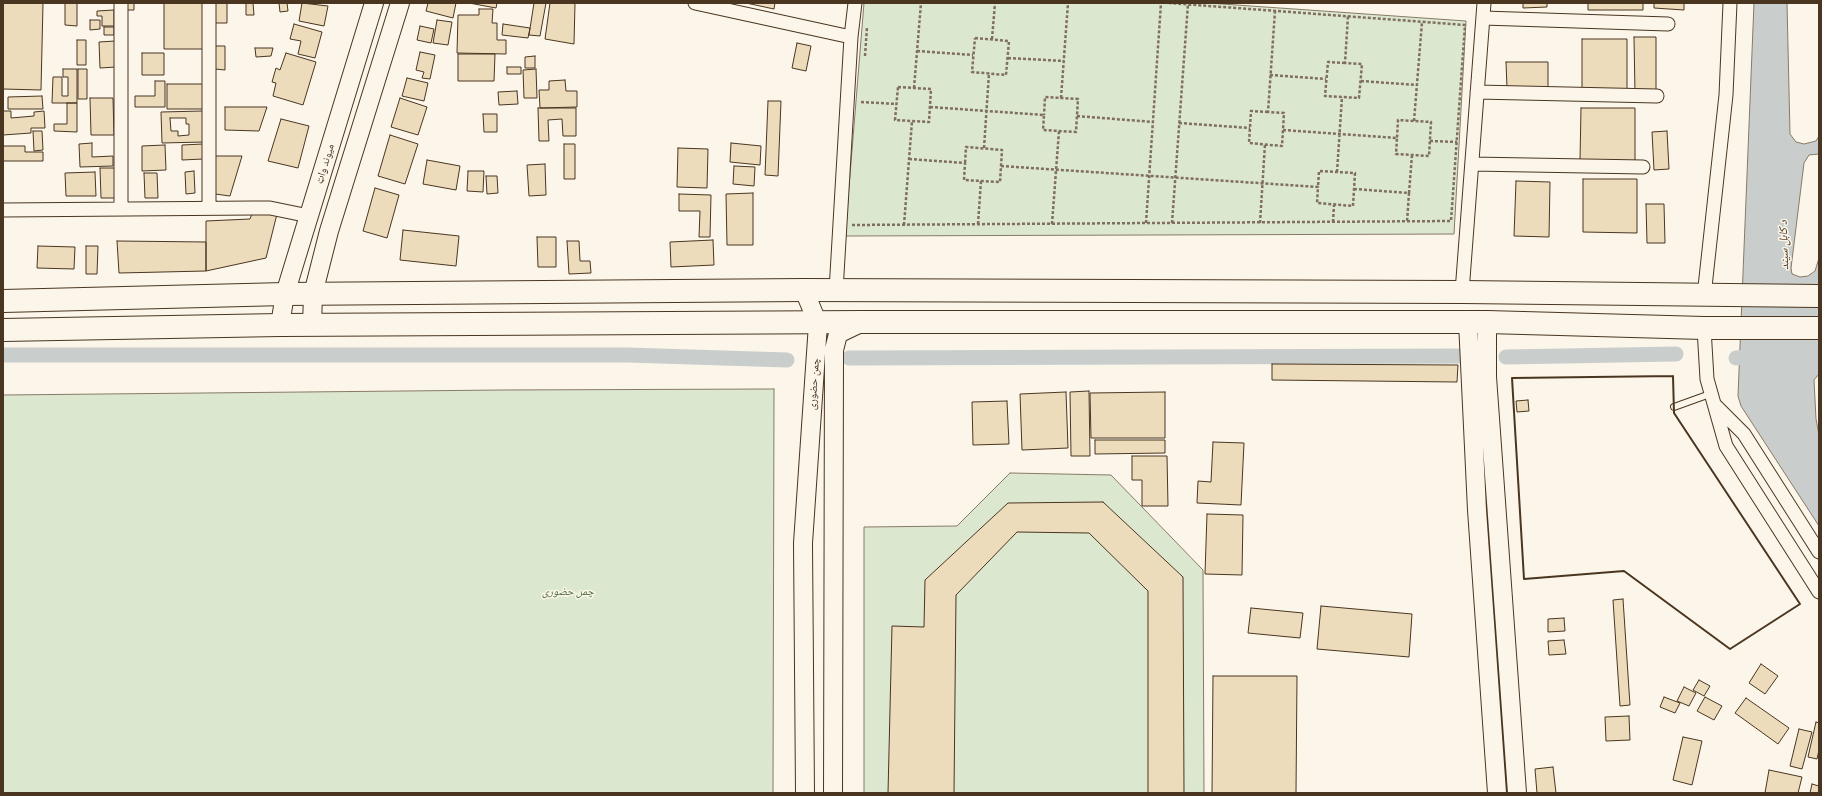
<!DOCTYPE html>
<meta charset="utf-8">
<style>
body{margin:0}
#map{position:relative;width:1822px;height:796px;overflow:hidden;background:#fbf6e9;font-family:"IBM Plex Serif",serif}
canvas{display:block}
.frame{position:absolute;inset:0;border:4px solid #4a3520;pointer-events:none}
</style>
<div id="map">
<canvas width="1822" height="796"></canvas>
<div class="frame"></div>
</div>
<script>
const context = document.querySelector('canvas').getContext('2d');
context.lineJoin = 'round';
function fillPath(path, color) { context.fillStyle = color; context.fill(path, 'evenodd'); }
const shape = rows => new Path2D(rows.map(r => 'M' + r).join(''));
function trace(path, color, width, dash) { context.strokeStyle = color; context.lineWidth = width; context.lineCap = dash ? 'butt' : 'round'; context.setLineDash(dash || []); context.stroke(path); }
function label(font, color, halo, rows, align = 'center') {
  context.font = font + ' "IBM Plex Serif","Noto Naskh Arabic",serif'; context.lineWidth = 3; context.setLineDash([]); context.textBaseline = 'middle'; context.strokeStyle = halo; context.fillStyle = color; for (const [text, x, y, turn = 0] of rows) {
    context.save(); context.translate(x, y); context.rotate((+turn || 0) * Math.PI / 180); context.textAlign = isNaN(turn) ? turn : align; if (halo) context.strokeText(text, 0, 0); context.fillText(text, 0, 0); context.restore();
  }
}
const green = shape([
 [864,3,1208,3,1466,21,1454,234,845,236,864,3],
 [774,389,773,793,3,793,3,395,502,390,774,389],
 [1010,473,1111,475,1203,570,1204,793,864,793,864,527,957,526,1010,473]
]);
const water = shape([
 [1754,3,1787,3,1790,134,1796,142,1804,144,1816,141,1819,136,1819,154,1809,155,1804,163,1791,268,1792,274,1800,277,1808,276,1815,271,1819,258,1819,374,1814,380,1816,419,1819,435,1819,526,1741,406,1738,396,1754,3]
]);
const canal = shape([
 [3,355,627,355,787,360],
 [1506,357,1676,354],
 [849,358,1464,356],
 [1736,358,1759,356]
]);
const building = shape([
 [3,3,43,3,41,90,3,89,3,3],
 [65,3,77,3,77,26,65,25,65,3],
 [123,3,134,3,134,10,123,10,123,3],
 [164,3,204,3,203,49,164,49,164,3],
 [215,3,227,3,227,23,214,23,215,3],
 [246,3,253,3,254,15,246,15,246,3],
 [279,3,287,3,288,11,280,12,279,3],
 [302,3,328,6,324,26,299,21,302,3],
 [428,3,456,3,453,18,426,11,428,3],
 [469,3,497,3,496,8,469,3],
 [534,3,546,3,540,36,529,35,534,3],
 [550,3,575,3,574,44,545,39,550,3],
 [746,3,775,3,774,9,746,3],
 [1523,3,1547,3,1547,7,1523,8,1523,3],
 [1588,3,1643,3,1643,10,1588,10,1588,3],
 [1654,3,1684,3,1684,10,1654,8,1654,3],
 [479,9,493,9,492,23,497,23,497,40,506,40,506,54,457,53,458,15,479,15,479,9],
 [114,10,114,26,102,26,102,16,97,16,97,11,114,10],
 [90,20,100,20,100,29,90,30,90,20],
 [437,20,452,22,448,45,433,43,437,20],
 [294,24,322,32,315,58,298,54,301,41,290,39,294,24],
 [503,24,530,28,528,38,502,35,503,24],
 [420,26,434,29,431,43,417,40,420,26],
 [104,27,114,27,114,35,104,35,104,27],
 [1634,37,1656,37,1656,93,1635,93,1634,37],
 [1582,39,1627,39,1627,92,1582,92,1582,39],
 [77,40,86,40,86,65,77,65,77,40],
 [115,41,116,67,100,68,99,42,115,41],
 [797,43,811,46,806,71,792,68,797,43],
 [215,46,225,46,225,70,215,69,215,46],
 [255,48,273,48,271,56,256,57,255,48],
 [420,52,435,55,430,79,422,78,424,72,416,70,420,52],
 [142,53,164,53,164,75,142,75,142,53],
 [286,53,316,62,303,105,273,96,276,83,272,82,276,68,280,70,286,53],
 [458,54,495,54,494,81,458,81,458,54],
 [535,56,535,68,525,68,525,57,535,56],
 [1506,62,1548,62,1548,87,1507,88,1506,62],
 [507,67,521,67,521,74,507,74,507,67],
 [63,69,77,69,77,103,52,103,53,77,62,77,62,96,68,96,68,77,63,77,63,69],
 [78,69,87,69,87,99,78,99,78,69],
 [536,69,537,98,524,98,523,70,536,69],
 [407,78,428,83,424,101,402,96,407,78],
 [565,80,566,91,577,91,577,107,540,108,539,90,549,90,549,81,565,80],
 [155,81,165,81,165,107,135,107,135,96,155,96,155,81],
 [167,84,204,84,204,109,167,109,167,84],
 [517,91,518,104,499,105,498,92,517,91],
 [42,96,43,109,8,109,8,97,42,96],
 [90,98,113,98,114,135,91,135,90,98],
 [400,98,427,107,418,135,391,127,400,98],
 [768,101,781,101,778,176,765,175,768,101],
 [67,103,77,103,77,132,54,131,54,124,67,124,67,103],
 [225,107,267,107,259,131,225,130,225,107],
 [538,108,576,108,576,136,563,136,562,119,548,120,549,141,539,141,538,108],
 [1581,108,1635,108,1635,162,1580,161,1581,108],
 [3,111,11,111,11,118,34,116,34,112,44,111,45,128,31,128,31,133,3,135,3,111],
 [203,111,204,142,162,143,161,112,203,111],
 [170,118,186,118,186,124,189,124,189,135,178,136,178,131,171,131,170,118],
 [483,114,497,114,497,132,484,132,483,114],
 [281,119,309,126,298,168,268,161,281,119],
 [33,131,42,131,43,150,34,151,33,131],
 [1667,131,1669,169,1654,170,1652,132,1667,131],
 [390,135,418,144,405,184,378,176,390,135],
 [92,143,92,157,113,156,113,166,80,167,79,144,92,143],
 [731,143,761,146,760,165,730,162,731,143],
 [203,144,203,159,182,160,182,145,203,144],
 [564,144,575,144,575,179,564,179,564,144],
 [165,145,166,170,142,171,142,146,165,145],
 [3,146,25,146,25,152,43,152,43,161,3,161,3,146],
 [678,148,708,149,707,188,677,187,678,148],
 [215,156,242,156,230,196,215,194,215,156],
 [427,160,460,166,456,190,423,184,427,160],
 [545,164,546,195,529,196,527,165,545,164],
 [734,166,755,167,754,186,733,184,734,166],
 [100,168,116,168,117,198,101,198,100,168],
 [194,171,195,193,186,194,185,172,194,171],
 [468,171,484,171,483,192,467,191,468,171],
 [95,172,96,196,66,196,65,173,95,172],
 [144,173,157,173,158,198,145,198,144,173],
 [486,176,497,176,498,193,487,194,486,176],
 [1583,179,1637,179,1637,233,1583,232,1583,179],
 [1516,181,1550,182,1549,237,1514,236,1516,181],
 [375,188,399,195,387,238,363,231,375,188],
 [753,193,753,245,727,245,726,194,753,193],
 [679,194,711,195,710,237,699,237,700,211,679,211,679,194],
 [1646,204,1664,204,1665,243,1647,243,1646,204],
 [254,208,277,214,266,258,206,271,206,221,250,219,254,208],
 [403,230,459,236,456,266,400,260,403,230],
 [537,237,556,237,556,267,538,267,537,237],
 [713,240,714,265,671,267,670,242,713,240],
 [117,241,206,242,206,271,119,273,117,241],
 [567,241,579,241,580,261,590,261,591,273,569,274,567,241],
 [38,246,75,247,74,269,37,268,38,246],
 [86,246,98,246,97,274,86,274,86,246],
 [1272,364,1458,365,1457,382,1272,380,1272,364],
 [1089,391,1090,456,1071,456,1070,392,1089,391],
 [1066,392,1068,448,1022,450,1020,394,1066,392],
 [1165,392,1165,438,1091,438,1090,393,1165,392],
 [1528,400,1529,411,1517,412,1516,401,1528,400],
 [1007,401,1009,444,973,445,972,402,1007,401],
 [1095,440,1165,440,1165,453,1095,454,1095,440],
 [1213,442,1244,443,1241,505,1197,503,1198,481,1211,482,1213,442],
 [1132,456,1167,456,1168,506,1142,506,1142,480,1132,480,1132,456],
 [1103,502,1183,577,1184,793,1148,793,1148,591,1089,533,1017,532,956,595,954,793,888,793,892,626,924,627,925,580,1008,503,1103,502],
 [1207,514,1243,515,1242,575,1205,574,1207,514],
 [1623,599,1630,705,1620,706,1613,600,1623,599],
 [1321,606,1412,614,1409,657,1317,649,1321,606],
 [1251,608,1303,613,1300,638,1248,633,1251,608],
 [1564,618,1565,631,1548,632,1548,619,1564,618],
 [1564,640,1566,654,1549,655,1548,641,1564,640],
 [1761,664,1778,676,1765,694,1749,683,1761,664],
 [1213,676,1297,676,1296,793,1212,793,1213,676],
 [1699,680,1710,686,1704,696,1693,690,1699,680],
 [1684,687,1696,693,1689,706,1677,701,1684,687],
 [1664,697,1680,703,1675,713,1660,707,1664,697],
 [1705,697,1722,706,1714,720,1697,711,1705,697],
 [1746,698,1789,728,1778,744,1735,713,1746,698],
 [1629,716,1630,740,1606,741,1605,717,1629,716],
 [1816,722,1819,723,1819,750,1817,759,1808,757,1816,722],
 [1799,729,1812,732,1802,769,1790,766,1799,729],
 [1683,737,1702,741,1692,785,1673,780,1683,737],
 [1553,767,1556,793,1537,793,1535,769,1553,767],
 [1769,770,1802,777,1798,793,1765,793,1769,770],
 [1812,784,1819,786,1819,793,1810,793,1812,784]
]);
const path = shape([
 [975,38,1009,41,1006,75,972,72,975,38],
 [992,39,995,3],
 [917,51,973,55],
 [865,56,867,27],
 [1008,58,1064,61],
 [1345,63,1328,62,1325,96,1359,98,1362,64,1345,63,1348,16],
 [1270,75,1326,79],
 [1361,81,1417,85],
 [898,87,931,89,929,122,895,120,898,87],
 [914,88,921,3],
 [1061,98,1068,3],
 [861,102,897,104],
 [930,107,1044,115,1043,130,1076,132,1078,99,1045,97,1044,115],
 [1268,112,1251,111,1249,143,1282,146,1284,113,1268,112,1275,11],
 [1077,116,1153,122],
 [1414,121,1422,22],
 [1179,123,1250,128],
 [1283,130,1397,138,1396,154,1429,156,1431,122,1398,120,1397,138],
 [1430,141,1457,142],
 [984,148,989,73],
 [909,159,965,163,964,180,1000,182,1002,150,966,147,965,163],
 [1001,166,1318,187,1317,203,1353,206,1355,173,1319,171,1318,187],
 [1337,172,1342,97],
 [1354,189,1409,193,1407,222],
 [1409,193,1412,155],
 [1333,222,1334,205],
 [1146,223,1161,3],
 [1172,223,1188,4],
 [1260,223,1265,144],
 [978,224,981,181],
 [1052,224,1059,131],
 [852,225,1451,221,1465,25,1169,3],
 [904,225,912,121]
]);
const lane = shape([
 [1674,407,1710,394]
]);
const street = shape([
 [121,3,121,208],
 [695,3,851,37],
 [1483,18,1668,24],
 [1477,92,1657,96],
 [1472,164,1643,167],
 [209,207,209,3],
 [3,210,254,208,270,208,309,216],
 [836,291,851,37,855,3],
 [1462,292,1484,3],
 [1704,296,1726,95,1730,3],
 [1704,328,1707,379,1726,446,1819,592],
 [1716,406,1744,434,1819,552]
]);
const secondary = shape([
 [804,290,818,324,803,543,805,793],
 [1468,322,1477,510,1497,793],
 [1487,322,1487,377,1517,793],
 [280,325,285,294,374,3],
 [312,326,313,294,329,231,400,3],
 [833,793,834,350,838,334,863,322]
]);
const highway = shape([
 [3,301,285,294,804,290,1462,292,1819,296],
 [3,330,280,325,863,322,1487,322,1704,328,1819,328]
]);
const wall = shape([
 [1673,376,1674,413,1800,604,1730,649,1624,571,1524,579,1512,378,1673,376]
]);
const streetNames = [
 ["میوند واټ",325,164,-73],
 ["چمن حضوری",814,384,-86]
];
const parkNames = [
 ["چمن حضوری",568,592]
];
const waterNames = [
 ["د کابل سيند",1784,245,-92]
];
fillPath(green, '#dce7d0');
trace(green, '#887966', 1);
fillPath(water, '#c9cecd');
trace(water, '#887966', 1);
trace(canal, '#c9cecd', 15);
fillPath(building, '#ecdcbc');
trace(building, '#4a3520', 1);
trace(lane, '#4a3520', 8);
trace(street, '#4a3520', 15);
trace(secondary, '#4a3520', 20);
trace(highway, '#4a3520', 24);
trace(path, '#7f6f5c', 2.5, [3, 2]);
trace(lane, '#fbf6e9', 6);
trace(street, '#fbf6e9', 13);
trace(secondary, '#fbf6e9', 18);
trace(highway, '#fbf6e9', 22);
trace(wall, '#4a3520', 2);
label('11px', '#4a3520', '#fbf6e9', streetNames);
label('italic 11px', '#436837', '#fbf6e9', parkNames);
label('italic 12px', '#4a3520', '#fbf6e9', waterNames);
</script>
